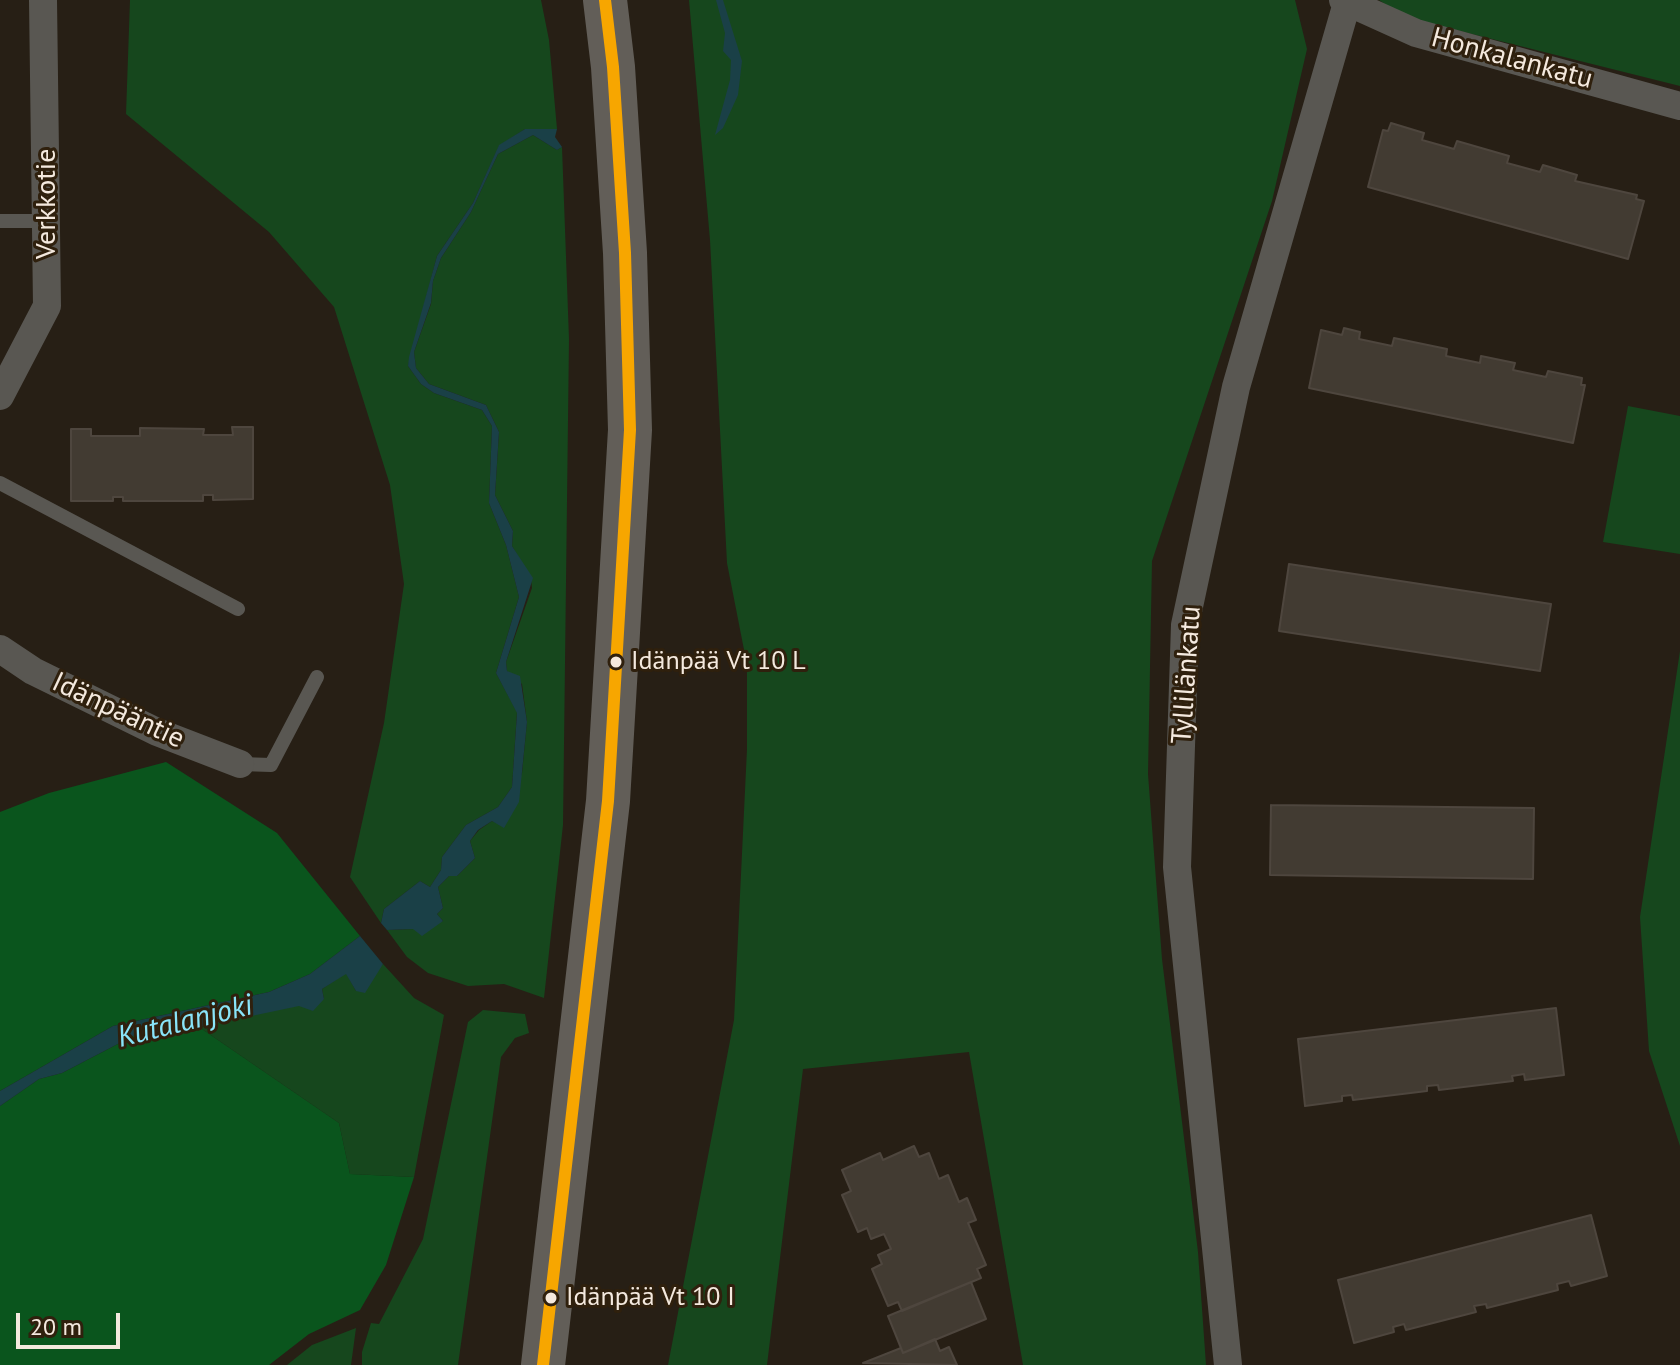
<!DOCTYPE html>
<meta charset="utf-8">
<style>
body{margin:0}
#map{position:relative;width:1680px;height:1365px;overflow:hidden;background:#271f15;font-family:"PT Sans",sans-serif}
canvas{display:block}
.scale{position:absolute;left:16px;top:1313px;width:104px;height:36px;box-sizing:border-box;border:4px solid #f4e9de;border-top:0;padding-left:10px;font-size:24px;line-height:28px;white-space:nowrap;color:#f4e9de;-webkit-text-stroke:6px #2f200d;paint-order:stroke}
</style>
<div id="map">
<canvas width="1680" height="1365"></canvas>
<div class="scale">20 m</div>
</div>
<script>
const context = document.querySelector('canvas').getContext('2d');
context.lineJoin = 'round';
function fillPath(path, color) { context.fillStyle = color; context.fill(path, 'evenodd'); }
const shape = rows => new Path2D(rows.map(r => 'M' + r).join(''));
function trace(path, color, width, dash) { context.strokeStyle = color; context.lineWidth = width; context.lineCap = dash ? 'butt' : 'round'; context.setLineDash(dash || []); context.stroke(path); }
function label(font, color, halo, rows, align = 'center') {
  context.font = font + ' "PT Sans",sans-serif'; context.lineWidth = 6; context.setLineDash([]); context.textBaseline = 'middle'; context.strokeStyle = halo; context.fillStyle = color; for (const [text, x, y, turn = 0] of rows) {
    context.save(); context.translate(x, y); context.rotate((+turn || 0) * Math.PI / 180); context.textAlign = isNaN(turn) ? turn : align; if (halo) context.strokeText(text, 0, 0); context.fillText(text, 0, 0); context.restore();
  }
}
const green = shape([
 [130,0,541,0,549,40,557,129,525,129,499,146,473,203,437,256,408,366,421,384,434,393,482,410,492,426,489,503,506,545,519,597,496,673,517,712,512,787,498,807,466,825,442,857,441,870,430,887,420,881,384,909,381,923,350,877,384,723,404,584,390,485,334,307,269,232,126,114],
 [689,0,1295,0,1307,49,1272,201,1152,561,1148,774,1162,959,1198,1252,1206,1365,1023,1365,969,1052,803,1069,767,1365,668,1365,734,1020,747,749,747,665,727,563,710,240],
 [1379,0,1680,0,1680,86,1404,17],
 [533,135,557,150,562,147,569,339,563,825,544,998,504,984,468,986,428,973,407,957,387,930,413,929,443,921,437,914,443,908,438,887,449,876,457,876,475,858,470,841,479,830,492,821,500,824,522,773,527,722,522,684,507,671,506,662,532,588,531,578,512,546,513,531,495,495,499,432,486,405,429,384,416,368,414,352,431,304,433,281,441,258,471,212,498,154],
 [1628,406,1680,416,1680,554,1603,542],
 [1680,651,1680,1146,1649,1051,1640,917],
 [383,964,414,998,444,1015,414,1177,350,1174,339,1123,199,1027,324,999,322,989,346,973,356,991],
 [483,1010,525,1014,529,1033,515,1038,501,1057,458,1365,362,1365,362,1352,371,1323,379,1324,423,1239,468,1022],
 [356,1328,351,1365,287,1365,312,1345]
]);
const forest = shape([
 [166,762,277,833,360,936,310,974,269,992,113,1026,0,1091,0,812,49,793],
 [199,1027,339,1123,350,1174,414,1177,386,1265,360,1310,309,1334,269,1365,0,1365,0,1106,39,1079,62,1073,135,1035]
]);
const water = shape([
 [716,0,723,0,742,61,738,95,723,128,715,135,730,80,731,60,723,51,725,33],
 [525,129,557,129,555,137,562,147,557,150,533,135,498,154,471,212,441,258,433,281,431,303,414,352,416,368,429,384,486,405,499,432,495,495,513,531,512,546,533,578,506,662,507,671,520,676,527,722,519,802,504,828,492,821,478,830,470,841,475,858,457,876,449,876,438,887,443,908,437,914,443,921,422,936,413,929,387,930,381,923,384,909,420,881,430,887,441,870,442,857,466,825,498,807,512,787,517,713,496,673,519,597,506,545,489,503,492,426,482,410,434,393,421,384,408,366,409,357,437,256,473,203,499,145],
 [360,936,383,964,365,993,356,991,346,974,322,989,324,999,313,1011,299,1006,199,1027,135,1035,62,1073,39,1079,0,1106,0,1091,113,1026,269,992,310,974]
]);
const building = shape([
 [1391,123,1424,133,1422,140,1454,149,1457,141,1509,156,1507,163,1540,172,1543,165,1577,175,1575,181,1637,195,1636,199,1644,201,1628,259,1368,187,1383,130,1388,131,1391,123],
 [1344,328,1360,332,1359,339,1392,346,1394,338,1447,349,1446,356,1480,363,1481,356,1515,363,1513,370,1546,377,1548,371,1582,378,1581,385,1585,385,1573,443,1309,388,1321,330,1342,335,1344,328],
 [232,427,253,427,253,499,213,500,213,495,203,495,203,501,123,501,123,497,113,497,113,501,71,501,71,429,91,429,91,436,140,436,140,428,204,429,203,435,233,435,232,427],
 [1289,564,1551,604,1540,671,1279,631,1289,564],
 [1271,805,1534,808,1533,879,1270,875,1271,805],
 [1556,1008,1564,1075,1525,1080,1524,1074,1512,1076,1513,1081,1439,1090,1438,1085,1427,1086,1427,1091,1353,1100,1352,1095,1342,1096,1342,1101,1305,1106,1298,1039,1556,1008],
 [914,1146,919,1157,929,1153,939,1179,948,1175,959,1202,967,1198,976,1220,968,1223,986,1265,977,1269,981,1278,902,1311,898,1302,888,1306,872,1269,882,1264,878,1255,891,1249,884,1234,871,1239,867,1228,858,1232,842,1195,851,1191,842,1170,880,1153,883,1160,914,1146],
 [1591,1215,1607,1276,1571,1286,1569,1281,1557,1284,1558,1290,1487,1308,1486,1304,1474,1306,1476,1312,1406,1330,1404,1324,1393,1327,1394,1332,1354,1343,1338,1280,1591,1215],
 [971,1282,986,1319,903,1353,888,1316,971,1282],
 [935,1339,940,1351,949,1347,957,1365,863,1363,901,1348,903,1353,935,1339]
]);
const service = shape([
 [0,221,47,221],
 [0,483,238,609],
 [240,764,271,765,317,677]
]);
const minor = shape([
 [1343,0,1416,33,1680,106],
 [0,396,47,306,43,0],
 [0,649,33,671,157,732,240,764],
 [1228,1365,1177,867,1185,625,1236,387,1347,3]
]);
const trunk = shape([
 [543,1365,608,801,630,430,625,253,613,67,605,0]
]);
const bus1 = shape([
 [543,1365,608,801,630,430,625,253,613,67,605,0]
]);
const markers = [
 [616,662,7,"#f4e9de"],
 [551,1298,7,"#f4e9de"]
];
const busNames = [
 ["Idänpää Vt 10 L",631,662],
 ["Idänpää Vt 10 I",566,1298]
];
const streetNames = [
 ["Honkalankatu",1512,59,15],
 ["Verkkotie",47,204,-90],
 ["Tyllilänkatu",1187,675,-86],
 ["Idänpääntie",118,711,25]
];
const waterNames = [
 ["Kutalanjoki",185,1022,-14]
];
fillPath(green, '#16471d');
fillPath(forest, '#0a551d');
fillPath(water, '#1a4047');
fillPath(building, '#423b32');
trace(building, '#4e463e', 2);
trace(service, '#595752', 14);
trace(minor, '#595752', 28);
trace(trunk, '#625e58', 44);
trace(bus1, '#f7a600', 12);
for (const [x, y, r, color] of markers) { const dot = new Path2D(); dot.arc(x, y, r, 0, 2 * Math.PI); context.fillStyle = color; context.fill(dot); trace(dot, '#2f200d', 3); }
label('26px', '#f4e9de', '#2f200d', busNames, 'left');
label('28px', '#f4e9de', '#2f200d', streetNames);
label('italic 30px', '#89e4f9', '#2f200d', waterNames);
</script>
